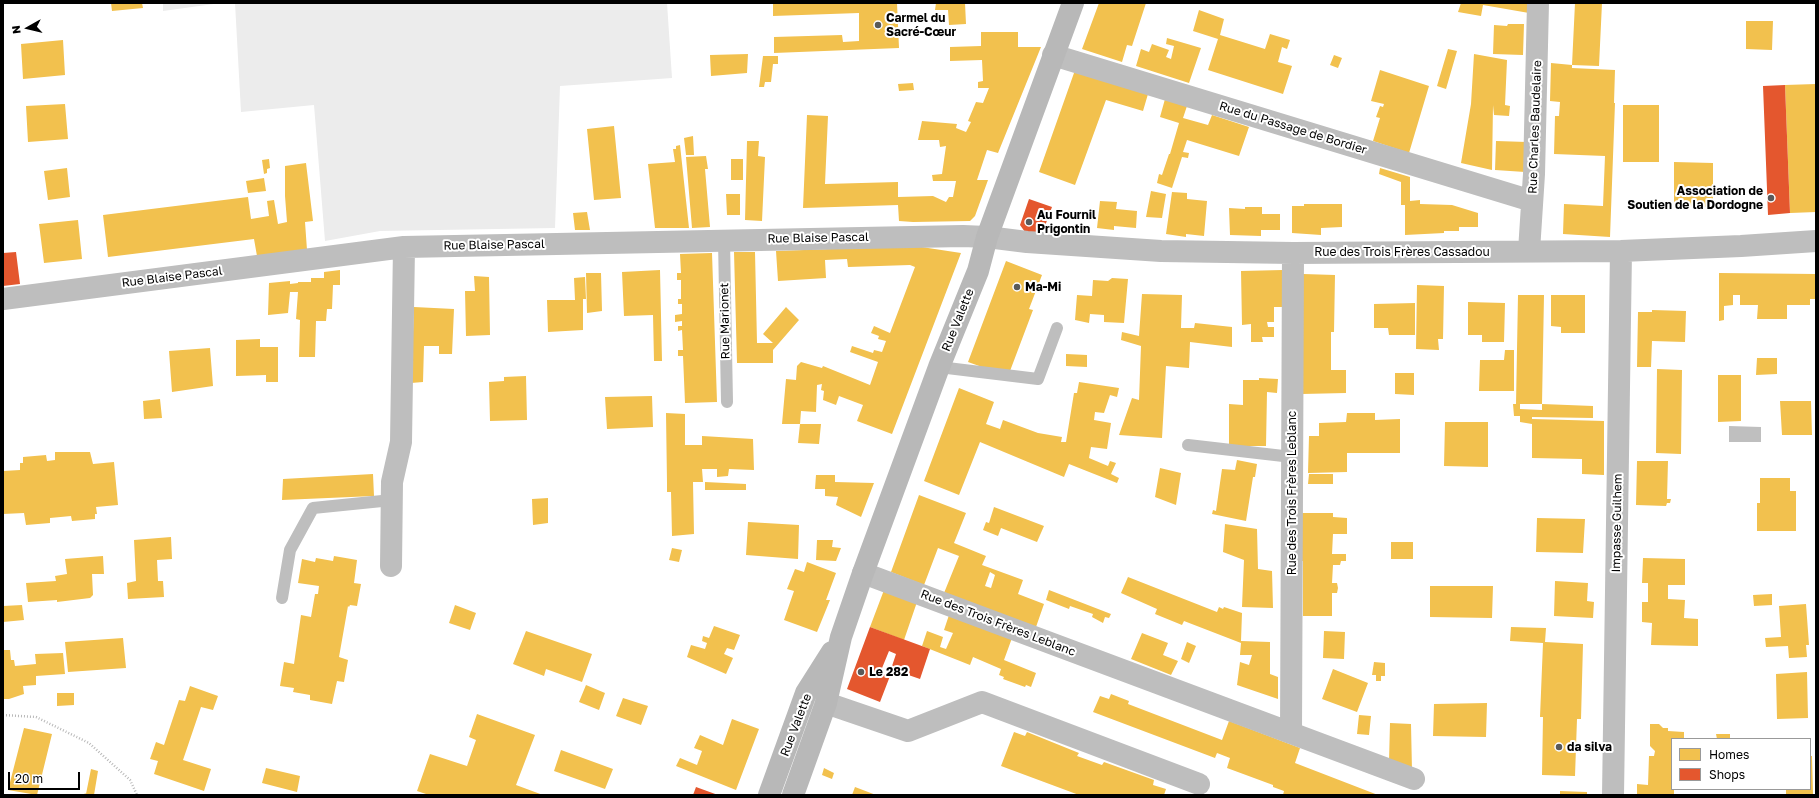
<!DOCTYPE html>
<meta charset="utf-8">
<style>
body{margin:0}
#map{position:relative;width:1819px;height:798px;overflow:hidden;background:#fff;font-family:"Golos Text",sans-serif}
canvas{display:block}
.frame{position:absolute;inset:0;border:4px solid #000;pointer-events:none}
.legend{position:absolute;left:1671px;top:738px;width:140px;height:52px;box-sizing:border-box;background:#fff;border:1px solid #999;margin:0;padding:5px 7px;list-style:none;font-size:12px;color:#000}
.legend li{display:flex;align-items:center;gap:8px;height:20px}
.legend b{width:20px;border:1px solid #999}
.north{position:absolute;left:8px;top:8px;width:40px;height:40px;-webkit-text-stroke:3px #fff;paint-order:stroke;rotate:262deg;font-size:11px;font-weight:700;line-height:16px;text-align:center;color:#000}
.north::after{content:'';display:block;margin:auto;width:14px;height:18px;background:#000;clip-path:polygon(50% 0,100% 100%,50% 72%,0 100%)}
.scale{position:absolute;left:8px;top:772px;width:72px;height:18px;box-sizing:border-box;border:2px solid #000;border-top:0;padding-left:5px;font-size:12px;line-height:14px;white-space:nowrap;color:#000;-webkit-text-stroke:3px #fff;paint-order:stroke}
</style>
<div id="map">
<canvas width="1819" height="798"></canvas>
<div class="frame"></div>
<ul class="legend">
<li><b style="height:11px;background:#f2c14e"></b>Homes</li>
<li><b style="height:11px;background:#e4572e"></b>Shops</li>
</ul>
<div class="north">N</div>
<div class="scale">20 m</div>
</div>
<script>
const context = document.querySelector('canvas').getContext('2d');
context.lineJoin = 'round';
function fillPath(path, color) { context.fillStyle = color; context.fill(path, 'evenodd'); }
const shape = rows => new Path2D(rows.map(r => 'M' + r).join(''));
function trace(path, color, width, dash) { context.strokeStyle = color; context.lineWidth = width; context.lineCap = dash ? 'butt' : 'round'; context.setLineDash(dash || []); context.stroke(path); }
function label(font, color, halo, rows, align = 'center') {
  context.font = font + ' "Golos Text",sans-serif'; context.lineWidth = 4; context.setLineDash([]); context.textBaseline = 'middle'; context.strokeStyle = halo; context.fillStyle = color; for (const [text, x, y, turn = 0] of rows) {
    context.save(); context.translate(x, y); context.rotate((+turn || 0) * Math.PI / 180); context.textAlign = isNaN(turn) ? turn : align; if (halo) context.strokeText(text, 0, 0); context.fillText(text, 0, 0); context.restore();
  }
}
const green = shape([
 [163,3,221,3,163,11],
 [235,3,667,3,672,78,560,86,555,228,380,231,325,241,314,105,241,112]
]);
const water = shape([
 [1729,426,1761,427,1761,442,1729,442]
]);
const homes = shape([
 [111,3,142,3,143,8,112,11],
 [773,3,897,3,899,48,774,53,774,37,842,35,843,42,859,41,859,13,773,16],
 [936,3,965,3,966,24,949,25,948,10,935,10],
 [1099,3,1146,3,1132,46,1127,45,1122,62,1082,49],
 [1461,3,1481,4,1481,3,1531,3,1529,13,1483,5,1481,16,1458,12],
 [1575,3,1602,3,1599,66,1572,65],
 [1199,10,1224,19,1220,35,1265,49,1270,34,1290,40,1287,49,1282,47,1278,62,1292,66,1283,94,1208,70,1218,39,1193,31],
 [1746,21,1773,21,1772,50,1746,49],
 [1508,24,1524,24,1523,55,1493,54,1494,25,1507,26],
 [981,32,1018,32,1018,47,1041,47,998,153,987,150,977,180,988,180,975,216,970,221,913,222,899,221,898,205,803,208,807,115,828,116,825,184,898,182,898,197,933,196,946,202,949,197,953,197,956,181,933,181,932,175,942,174,946,146,940,147,939,140,918,140,922,121,957,124,956,128,966,132,971,122,968,121,976,102,983,103,989,88,978,88,978,82,983,81,982,60,950,61,950,47,981,46],
 [1167,38,1201,48,1189,83,1136,66,1141,49,1149,52,1152,44,1169,50,1166,57,1171,59,1174,46,1166,44],
 [63,40,65,75,23,79,21,44],
 [1448,49,1457,51,1446,89,1437,86],
 [748,54,747,73,711,76,710,55],
 [1474,54,1507,60,1505,105,1510,106,1509,116,1494,115,1493,105,1492,170,1461,163,1471,104],
 [1334,55,1342,58,1338,68,1330,65],
 [763,56,778,56,778,64,773,64,771,82,765,82,764,87,759,87],
 [1551,63,1572,65,1572,68,1615,70,1614,103,1615,103,1610,237,1563,234,1564,204,1603,206,1605,156,1554,154,1555,116,1559,116,1560,102,1550,101],
 [1380,70,1429,86,1409,153,1373,141,1380,118,1376,117,1380,106,1383,107,1384,104,1371,101],
 [1078,72,1148,94,1143,111,1106,100,1075,185,1039,172,1074,73],
 [913,83,914,90,899,91,898,84],
 [1816,84,1816,212,1790,213,1785,85],
 [1165,99,1187,106,1183,118,1208,125,1212,115,1249,127,1239,156,1187,140,1183,152,1189,153,1188,158,1182,157,1172,188,1157,183,1159,174,1162,175,1169,154,1170,154,1179,123,1160,117],
 [65,104,68,139,28,142,26,106],
 [1623,105,1659,105,1659,162,1623,162],
 [614,126,621,198,594,200,587,129],
 [693,136,694,155,686,155,684,138],
 [747,141,759,141,758,156,765,157,762,221,745,220],
 [1496,141,1527,142,1525,172,1495,170],
 [680,145,689,228,655,228,648,164,675,162,673,149,676,149,676,146],
 [706,156,708,169,705,169,710,227,692,228,686,157],
 [269,159,270,168,267,169,267,173,264,174,262,160],
 [731,159,743,159,743,180,731,180],
 [1674,162,1713,163,1713,207,1674,206],
 [306,163,313,221,305,222,307,250,257,256,254,239,108,257,103,215,248,197,251,219,269,216,267,201,274,200,278,224,287,222,285,196,285,166],
 [67,168,70,197,48,200,44,171],
 [1380,168,1410,177,1410,201,1420,200,1420,204,1452,205,1478,213,1478,227,1459,227,1459,231,1444,231,1444,233,1405,235,1405,205,1401,205,1401,182,1379,174],
 [264,178,266,191,248,193,246,181],
 [1151,191,1166,194,1162,218,1146,217],
 [1172,192,1187,193,1187,199,1207,201,1204,236,1186,234,1186,237,1166,234],
 [726,194,740,194,740,215,727,215],
 [1100,201,1117,202,1116,209,1137,211,1136,228,1114,226,1114,230,1097,228],
 [1304,204,1342,204,1342,227,1321,228,1321,235,1292,233,1292,206,1304,206],
 [1245,207,1262,207,1262,214,1280,214,1280,230,1261,230,1261,236,1230,235,1229,208,1245,209],
 [587,212,590,230,575,230,573,213],
 [78,220,82,259,44,263,39,224],
 [915,246,961,253,892,434,857,421,863,405,839,396,836,405,823,400,824,391,821,390,822,384,817,385,816,412,801,411,800,424,782,424,786,379,796,380,797,366,801,362,822,368,823,366,870,385,878,362,850,352,852,346,873,353,874,350,882,352,886,341,878,339,879,336,871,333,874,326,890,333,915,267,910,265,848,267,847,259,825,260,826,278,778,281,776,251],
 [734,252,755,252,757,343,773,343,763,334,786,307,799,320,773,350,773,363,737,363],
 [712,253,717,402,685,403,683,356,678,356,678,350,683,350,682,330,678,331,678,326,682,326,682,321,675,322,675,315,682,314,682,304,678,304,678,299,681,299,681,280,677,280,677,273,681,273,680,254],
 [1006,261,1042,275,1029,309,1033,310,1010,371,982,367,968,362],
 [340,270,340,285,333,285,332,309,327,309,326,321,316,321,315,357,299,357,300,320,296,319,298,292,290,292,288,313,268,315,269,283,290,281,290,284,298,283,298,282,311,282,311,278,324,278,324,272],
 [660,270,662,361,654,361,653,315,624,316,622,272],
 [1283,270,1282,307,1274,307,1274,322,1267,322,1268,327,1274,327,1274,337,1262,337,1263,342,1251,342,1251,324,1242,325,1241,271],
 [586,273,601,273,602,311,587,313],
 [1719,273,1816,274,1816,299,1810,299,1810,305,1787,305,1787,319,1757,319,1758,305,1740,305,1740,295,1733,295,1733,305,1724,306,1724,320,1719,321],
 [1303,274,1335,275,1334,332,1331,332,1331,370,1346,370,1346,393,1302,394],
 [474,276,489,277,490,335,466,336,465,291,475,291],
 [585,277,586,299,583,299,583,330,548,332,547,300,575,300,574,278],
 [1112,278,1128,279,1124,323,1104,322,1104,315,1090,314,1089,323,1075,320,1077,295,1092,296,1093,280,1108,281],
 [1417,285,1444,286,1443,339,1438,339,1439,350,1416,349],
 [1142,294,1182,295,1181,328,1194,328,1195,323,1232,327,1232,347,1190,342,1189,368,1166,366,1162,438,1119,435,1132,398,1139,400,1141,346,1121,340,1122,332,1139,336],
 [1518,295,1544,295,1542,404,1593,406,1593,418,1532,417,1532,419,1604,421,1604,475,1582,474,1582,459,1532,458,1532,424,1520,422,1520,416,1514,416,1513,404,1516,404],
 [1520,404,1542,404,1542,410,1520,409],
 [1551,295,1585,295,1585,333,1561,333,1561,327,1551,326],
 [1468,302,1505,303,1504,342,1482,342,1482,335,1468,335],
 [1415,303,1415,335,1389,335,1388,328,1374,328,1374,304],
 [414,307,454,309,452,354,439,354,439,346,424,346,423,382,411,383],
 [1652,310,1686,311,1685,342,1652,341,1651,367,1637,367,1638,312,1652,312],
 [260,339,260,347,278,347,278,382,266,382,266,375,236,376,236,340],
 [210,348,213,386,172,392,169,351],
 [1505,350,1514,350,1514,391,1479,391,1480,360,1504,360],
 [1066,354,1087,355,1087,367,1066,366],
 [1757,358,1777,358,1777,374,1756,375],
 [1657,369,1682,370,1681,454,1656,453],
 [1395,373,1414,373,1414,395,1395,394],
 [1718,375,1741,375,1741,421,1718,422],
 [526,376,527,420,490,421,489,382,504,381,504,377],
 [1259,378,1278,379,1277,393,1267,392,1266,446,1229,446,1229,404,1243,405,1243,380,1259,380],
 [1079,382,1119,388,1117,397,1110,395,1104,413,1095,412,1094,420,1111,423,1107,449,1091,447,1089,458,1108,466,1110,461,1116,463,1111,474,1119,478,1117,483,1069,464,1064,477,980,442,959,495,924,481,959,388,994,402,986,424,1000,429,1003,420,1038,433,1062,437,1061,442,1066,442,1074,393,1077,393],
 [652,396,653,427,607,429,605,397],
 [160,399,162,418,144,419,143,401],
 [1780,401,1811,401,1812,435,1782,435],
 [666,413,685,414,685,445,702,445,702,436,753,439,754,470,729,469,728,476,717,477,717,469,702,469,703,482,693,482,694,534,672,536,671,492,667,492,667,483],
 [1347,413,1375,413,1375,420,1400,419,1400,453,1347,453,1347,472,1308,473,1309,436,1319,436,1319,423,1346,422],
 [1445,422,1488,422,1488,467,1444,466],
 [800,424,821,424,819,444,798,443],
 [55,452,90,452,93,464,114,462,118,505,96,507,97,514,95,514,95,519,72,521,71,516,50,518,50,523,26,525,24,513,3,514,3,471,20,470,20,463,23,463,23,457,46,455,47,461,55,460],
 [1237,460,1257,464,1255,477,1253,477,1246,521,1212,514,1213,510,1216,511,1222,469,1235,470],
 [1637,461,1668,461,1667,499,1671,499,1670,503,1667,503,1666,506,1636,505],
 [1160,468,1181,473,1176,505,1155,497],
 [373,474,374,496,282,500,283,479],
 [1309,474,1333,474,1333,484,1308,484],
 [816,475,835,475,835,482,874,483,861,517,836,505,838,497,825,496,825,489,815,489],
 [1760,478,1790,478,1790,491,1796,491,1796,531,1757,531,1757,503,1760,503],
 [705,482,746,484,746,490,705,490],
 [919,495,966,513,954,543,986,556,982,565,1023,580,1018,594,1044,604,1036,627,944,593,959,556,938,548,924,585,891,572],
 [990,572,995,575,991,588,985,586],
 [548,498,548,523,533,525,532,499],
 [994,507,1044,526,1037,542,1001,528,998,536,983,530,986,522,989,523],
 [1300,513,1333,513,1333,517,1347,518,1347,534,1333,534,1332,554,1346,554,1346,561,1341,561,1340,565,1333,565,1332,583,1337,583,1338,588,1337,593,1332,593,1332,616,1303,616,1303,561,1299,561],
 [1537,518,1585,519,1583,553,1536,552],
 [748,522,799,525,798,559,746,555],
 [1225,524,1257,529,1258,569,1272,571,1273,608,1242,607,1244,560,1223,552],
 [171,537,172,559,157,560,158,581,163,581,164,597,128,599,127,583,136,581,134,540],
 [817,540,833,540,832,547,841,548,836,561,816,560],
 [1391,542,1413,542,1413,559,1391,559],
 [672,548,682,550,679,562,669,560],
 [103,556,104,574,92,574,93,595,90,598,57,602,57,600,28,602,26,583,56,581,55,576,67,574,65,559],
 [334,556,357,560,354,583,361,584,357,606,350,605,349,607,348,606,339,657,348,660,344,682,337,681,332,704,310,700,310,695,293,692,294,688,280,686,284,662,294,664,301,615,311,617,315,594,318,594,319,586,298,583,302,559,315,562,316,558,333,561],
 [1643,558,1685,559,1685,585,1668,585,1668,599,1685,600,1684,618,1698,619,1698,646,1651,645,1652,623,1642,622,1642,602,1648,602,1648,583,1642,583],
 [807,562,836,573,826,600,830,600,817,632,784,620,794,591,787,589,795,569,804,572],
 [1128,577,1217,612,1219,607,1223,609,1224,607,1242,613,1241,641,1270,642,1270,674,1278,677,1278,699,1237,685,1240,662,1249,665,1252,655,1240,655,1241,643,1184,621,1182,625,1155,614,1157,609,1121,593],
 [1555,581,1588,583,1587,601,1594,602,1593,618,1554,616],
 [1430,586,1493,586,1492,618,1430,617],
 [884,590,917,602,904,640,870,627],
 [1049,590,1111,614,1109,618,1105,617,1103,623,1092,617,1093,614,1070,606,1069,609,1046,600],
 [1772,594,1772,605,1754,606,1753,595],
 [1806,604,1809,645,1806,645,1807,657,1789,658,1788,646,1766,647,1765,638,1781,637,1779,606],
 [22,605,24,620,3,622,3,606],
 [455,605,476,613,470,630,449,623],
 [949,615,1012,638,1004,660,1036,673,1031,687,1026,685,1025,687,1003,679,1004,677,999,675,1001,669,973,657,970,665,922,646,927,631,943,637,940,647,946,649,953,633,944,630],
 [714,626,740,635,734,650,727,648,724,654,733,658,726,674,687,657,691,645,705,649,707,643,702,641,703,636,709,638],
 [1511,627,1546,628,1545,642,1583,644,1581,719,1577,719,1575,776,1542,775,1543,717,1540,717,1543,643,1510,641],
 [526,631,592,654,582,682,546,669,544,676,513,664],
 [1324,631,1345,632,1344,659,1323,658],
 [1142,633,1168,643,1163,655,1178,661,1171,675,1131,659],
 [123,638,126,668,68,672,65,642],
 [1187,642,1196,646,1189,663,1181,659],
 [3,650,10,650,11,660,14,660,15,666,36,664,35,654,63,653,65,674,36,676,36,685,23,686,24,694,9,699,3,699],
 [1374,662,1385,663,1385,676,1381,676,1381,681,1376,681,1376,675,1372,675],
 [1333,669,1368,683,1357,712,1322,699],
 [1807,672,1808,718,1777,719,1776,674],
 [586,685,605,693,599,710,579,702],
 [190,686,218,696,213,710,201,707,183,760,211,769,204,791,154,774,158,761,150,759,156,742,164,745,179,700,185,701],
 [57,693,74,693,74,705,57,706],
 [1111,694,1129,701,1128,704,1222,740,1229,721,1300,748,1295,763,1378,795,1283,795,1284,791,1273,787,1273,785,1227,768,1230,758,1217,753,1215,758,1093,712,1100,696,1109,699],
 [623,698,648,706,641,725,616,716],
 [1487,703,1486,737,1433,736,1434,704],
 [477,714,535,735,516,785,543,795,429,795,417,791,430,754,467,766,476,740,469,737],
 [1359,715,1371,716,1369,735,1357,734],
 [732,719,759,729,736,790,676,766,680,758,697,765,702,751,694,748,700,735,723,745],
 [1390,723,1411,724,1412,771,1389,762],
 [1650,724,1659,724,1663,728,1668,728,1668,731,1684,732,1684,739,1672,739,1672,789,1674,789,1674,795,1637,795,1637,784,1648,785,1649,756,1654,756,1655,751,1650,746],
 [24,728,52,734,37,795,8,790],
 [1014,732,1025,736,1027,732,1079,753,1077,756,1102,765,1104,762,1154,780,1153,785,1166,789,1164,795,1079,795,1001,766],
 [1716,734,1730,734,1730,739,1717,739],
 [561,750,613,769,605,789,554,771],
 [1810,756,1812,756,1813,794,1786,794,1786,789,1810,789],
 [266,768,300,776,297,792,262,783],
 [824,768,834,773,832,779,822,775],
 [91,769,98,771,94,795,84,795,85,793,86,794],
 [855,787,876,795,852,795],
 [1560,791,1587,792,1587,795,1560,795]
]);
const shops = shape([
 [1785,85,1790,213,1768,215,1763,86],
 [1029,199,1052,207,1042,234,1025,232,1020,225],
 [16,252,20,284,3,286,3,253],
 [870,627,930,649,920,679,891,669,896,654,889,651,880,673,890,676,880,702,847,689],
 [696,787,718,795,693,795]
]);
const path = shape([
 [3,715,36,717,89,743,130,780,137,795]
]);
const service = shape([
 [724,240,727,402],
 [939,367,1038,379,1057,328],
 [1188,445,1292,457],
 [282,598,290,550,313,508,392,500]
]);
const minor = shape([
 [1053,55,1532,201],
 [1529,251,1534,174,1538,3],
 [3,299,404,247,963,236,987,237,1027,242,1161,251,1293,253,1621,251,1741,246,1816,241],
 [391,566,392,482,401,442,404,247],
 [863,573,1414,779],
 [826,703,908,731,982,702,1199,784],
 [1291,733,1293,253],
 [1613,795,1621,251]
]);
const secondary = shape([
 [769,795,806,693,832,652],
 [793,795,826,703,841,637,863,573,939,367,978,271,987,237,1073,3]
]);
const markers = [
 [878,25,4,"#595959"],
 [1771,198,4,"#595959"],
 [1029,222,4,"#595959"],
 [1017,287,4,"#595959"],
 [861,672,4,"#595959"],
 [1559,747,4,"#595959"]
];
const poiNames = [
 ["Carmel du",886,18],
 ["Sacré-Cœur",886,32],
 ["Association de",1763,191,"right"],
 ["Soutien de la Dordogne",1763,205,"right"],
 ["Au Fournil",1037,215],
 ["Prigontin",1037,229],
 ["Ma-Mi",1025,287],
 ["Le 282",869,672],
 ["da silva",1567,747]
];
const streetNames = [
 ["Rue Charles Baudelaire",1535,127,-88],
 ["Rue du Passage de Bordier",1293,128,17],
 ["Rue Blaise Pascal",818,238,-1],
 ["Rue Blaise Pascal",494,245,-1],
 ["Rue des Trois Frères Cassadou",1402,252],
 ["Rue Blaise Pascal",172,277,-7],
 ["Rue Valette",958,320,-68],
 ["Rue Marionet",725,321,-91],
 ["Rue des Trois Frères Leblanc",1292,493,-90],
 ["Impasse Guilhem",1617,523,-89],
 ["Rue des Trois Frères Leblanc",998,623,21],
 ["Rue Valette",796,725,-69]
];
fillPath(green, '#ececec');
fillPath(water, '#bfbfbf');
fillPath(homes, '#f2c14e');
fillPath(shops, '#e4572e');
trace(path, '#b9b9b9', 2.5, [1, 2]);
trace(service, '#bebebe', 12);
trace(minor, '#bebebe', 22);
trace(secondary, '#b8b8b8', 22);
for (const [x, y, r, color] of markers) { const dot = new Path2D(); dot.arc(x, y, r, 0, 2 * Math.PI); context.fillStyle = color; context.fill(dot); trace(dot, '#fff', 1.5); }
label('bold 12px', '#000', '#fff', poiNames, 'left');
label('12px', '#000', '#fff', streetNames);
</script>
